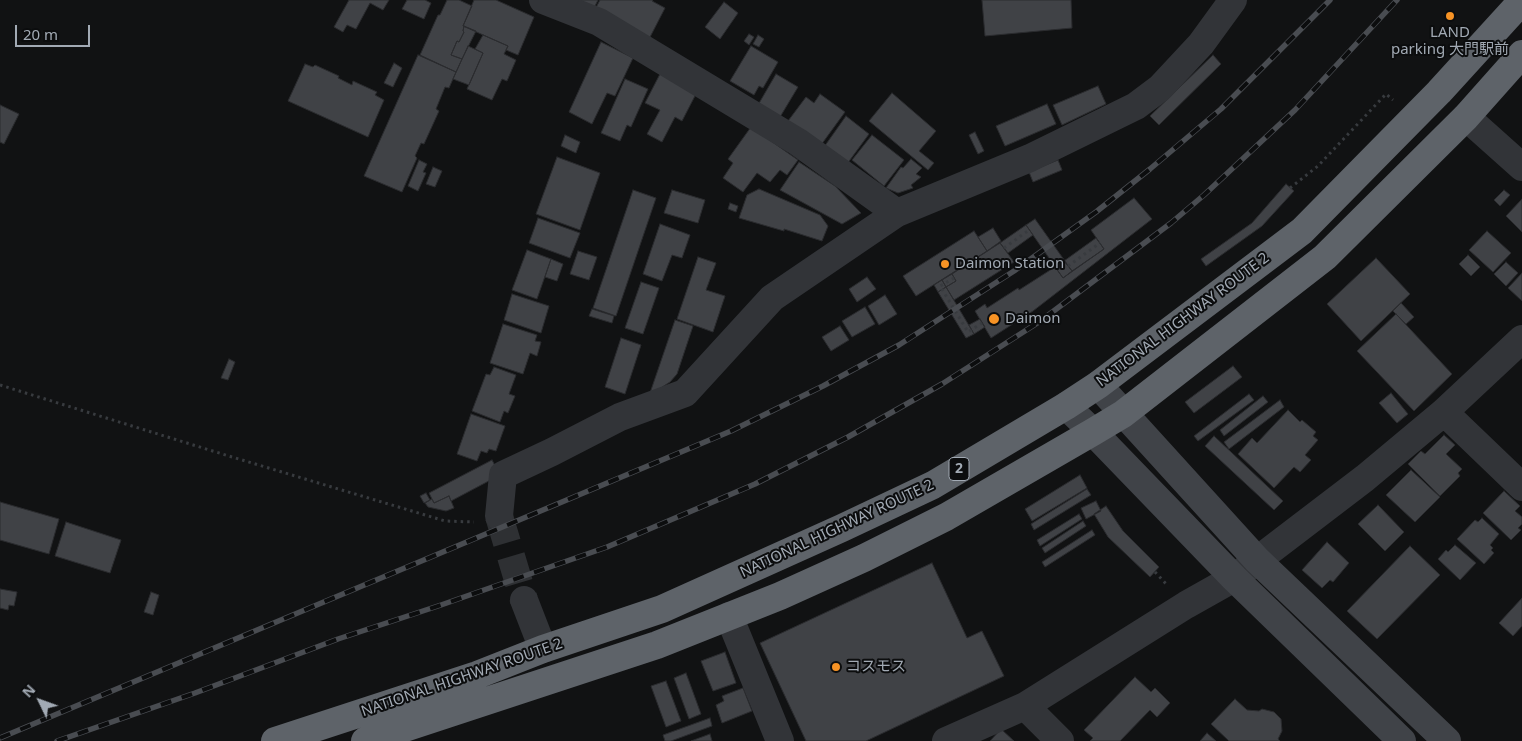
<!DOCTYPE html>
<meta charset="utf-8">
<style>
body{margin:0}
#map{position:relative;width:1522px;height:741px;overflow:hidden;background:#111213;font-family:"Noto Sans",sans-serif}
canvas{display:block}
.north{position:absolute;left:15px;top:676px;width:50px;height:50px;-webkit-text-stroke:4px #0c0d0e;paint-order:stroke;rotate:312deg;font-size:14px;font-weight:700;line-height:20px;text-align:center;color:#a2aab4}
.north::after{content:'';display:block;margin:auto;width:18px;height:22px;background:#a2aab4;clip-path:polygon(50% 0,100% 100%,50% 72%,0 100%)}
.scale{position:absolute;left:15px;top:25px;width:75px;height:22px;box-sizing:border-box;border:2px solid #a2aab4;border-top:0;padding-left:6px;font-size:15px;line-height:18px;white-space:nowrap;color:#a2aab4;-webkit-text-stroke:4px #0c0d0e;paint-order:stroke}
</style>
<div id="map">
<canvas width="1522" height="741"></canvas>
<div class="north">N</div>
<div class="scale">20 m</div>
</div>
<script>
const context = document.querySelector('canvas').getContext('2d');
context.lineJoin = 'round';
function fillPath(path, color) { context.fillStyle = color; context.fill(path, 'evenodd'); }
const shape = rows => new Path2D(rows.map(r => 'M' + r).join(''));
function trace(path, color, width, dash) { context.strokeStyle = color; context.lineWidth = width; context.lineCap = dash ? 'butt' : 'round'; context.setLineDash(dash || []); context.stroke(path); }
function label(font, color, halo, rows, align = 'center') {
  context.font = font + ' "Noto Sans","Noto Sans JP",sans-serif'; context.lineWidth = 4; context.setLineDash([]); context.textBaseline = 'middle'; context.strokeStyle = halo; context.fillStyle = color; for (const [text, x, y, turn = 0] of rows) {
    context.save(); context.translate(x, y); context.rotate((+turn || 0) * Math.PI / 180); context.textAlign = isNaN(turn) ? turn : align; if (halo) context.strokeText(text, 0, 0); context.fillText(text, 0, 0); context.restore();
  }
}
const building = shape([
 [349,0,389,0,383,10,370,3,356,29,347,25,343,32,334,27,349,0],
 [407,0,425,0,431,3,424,19,402,9,407,0],
 [447,0,459,0,472,6,463,26,464,26,463,31,464,32,459,42,457,41,451,55,462,59,456,72,420,55,438,15,440,15,447,0],
 [474,0,496,0,534,17,518,55,506,50,508,46,463,26,474,0],
 [572,0,598,0,592,12,572,0],
 [600,0,653,0,652,1,665,8,648,41,593,13,600,0],
 [982,0,1071,0,1072,28,985,36,982,0],
 [724,2,738,13,720,39,705,27,724,2],
 [464,26,476,31,462,59,451,55,457,41,459,42,464,32,463,31,464,26],
 [749,34,754,37,749,45,744,41,749,34],
 [483,35,508,46,504,54,516,60,507,81,502,79,492,100,467,89,483,53,475,49,483,35],
 [758,35,764,39,759,47,753,44,758,35],
 [601,42,633,58,615,96,607,93,592,124,569,112,601,42],
 [468,46,483,53,469,85,453,79,468,46],
 [751,46,778,62,763,88,759,86,754,95,730,81,751,46],
 [418,55,456,72,449,88,445,87,436,109,439,111,424,144,421,143,415,156,417,158,402,192,364,176,418,55],
 [1213,55,1221,64,1159,125,1150,116,1213,55],
 [394,63,402,68,393,87,384,83,394,63],
 [305,64,313,67,315,65,339,76,338,78,352,85,353,81,377,92,375,95,384,100,368,137,288,101,305,64],
 [660,74,697,92,682,121,675,117,662,142,647,134,660,110,645,103,660,74],
 [776,74,798,87,780,117,758,105,776,74],
 [625,79,648,89,631,127,627,125,620,141,601,133,625,79],
 [1098,86,1106,104,1062,125,1053,105,1098,86],
 [892,93,936,131,919,151,934,163,928,170,869,121,892,93],
 [820,94,845,112,821,145,788,121,806,97,814,103,820,94],
 [1047,104,1056,124,1005,146,996,126,1047,104],
 [0,105,19,114,4,144,0,142,0,105],
 [846,116,869,134,847,164,824,147,846,116],
 [751,127,798,160,787,175,780,170,770,182,757,173,743,192,723,178,733,163,728,159,751,127],
 [975,132,984,151,978,154,969,135,975,132],
 [565,135,580,142,576,153,561,146,565,135],
 [872,135,904,160,884,186,852,160,872,135],
 [557,157,600,173,580,230,536,214,557,157],
 [911,159,922,168,916,174,921,177,911,185,913,188,898,193,886,188,901,167,903,168,911,159],
 [419,160,427,164,423,172,426,173,418,191,408,186,419,160],
 [1058,160,1062,170,1033,182,1029,172,1058,160],
 [799,162,835,186,861,213,842,224,780,190,799,162],
 [433,167,442,171,435,187,426,184,433,167],
 [1286,184,1294,191,1262,226,1206,266,1201,259,1252,223,1286,184],
 [759,189,820,215,828,226,822,241,784,229,784,231,739,218,747,195,759,189],
 [633,190,656,198,616,316,593,308,633,190],
 [672,190,705,200,698,223,664,213,672,190],
 [1504,190,1510,195,1500,206,1494,200,1504,190],
 [1134,198,1152,219,1033,311,991,338,975,311,985,304,987,308,1018,288,1019,290,1055,267,1063,278,1104,249,1091,230,1134,198],
 [1522,199,1522,232,1506,216,1522,199],
 [730,203,738,206,736,212,728,209,730,203],
 [538,218,580,233,570,258,529,243,538,218],
 [1035,219,1072,271,1063,278,1026,225,1035,219],
 [660,224,690,235,682,258,672,255,662,281,643,274,660,224],
 [1026,225,1033,235,1008,253,1000,243,1026,225],
 [993,228,1001,241,987,251,978,237,993,228],
 [974,231,987,251,916,296,903,276,974,231],
 [1487,231,1511,253,1493,272,1469,250,1487,231],
 [1096,238,1104,249,1072,271,1064,261,1096,238],
 [1000,243,1014,262,954,300,946,287,956,281,952,274,1000,243],
 [527,250,551,259,537,299,512,290,527,250],
 [578,251,597,257,589,280,570,274,578,251],
 [1468,255,1480,267,1471,276,1459,264,1468,255],
 [698,257,716,263,706,290,725,296,713,332,677,319,698,257],
 [1376,258,1410,294,1361,341,1327,304,1376,258],
 [551,259,563,264,557,281,545,277,551,259],
 [1506,262,1518,273,1506,286,1494,274,1506,262],
 [1522,273,1522,301,1508,288,1522,273],
 [952,274,956,281,946,287,942,280,952,274],
 [867,277,876,289,857,302,849,289,867,277],
 [942,280,946,287,938,292,934,285,942,280],
 [641,282,659,288,643,334,625,328,641,282],
 [946,287,974,334,966,338,938,292,946,287],
 [512,294,549,306,541,333,504,320,512,294],
 [885,295,897,314,879,325,868,306,885,295],
 [1401,303,1414,317,1406,324,1393,311,1401,303],
 [865,307,875,324,852,337,842,321,865,307],
 [592,309,614,316,612,323,589,316,592,309],
 [1396,314,1452,374,1414,411,1357,351,1396,314],
 [980,319,985,327,974,334,969,325,980,319],
 [675,320,693,326,677,374,670,382,653,393,650,393,675,320],
 [503,324,537,335,535,341,541,342,537,356,530,353,523,374,490,363,503,324],
 [840,326,849,340,831,351,822,337,840,326],
 [621,338,641,345,625,394,605,387,621,338],
 [229,359,235,362,228,380,221,378,229,359],
 [1233,366,1242,377,1194,413,1185,402,1233,366],
 [494,367,516,375,509,394,515,396,508,413,504,411,500,422,472,411,486,374,490,375,494,367],
 [1391,393,1408,414,1397,423,1379,403,1391,393],
 [1249,394,1254,400,1198,441,1194,436,1249,394],
 [1263,396,1268,402,1224,436,1220,430,1263,396],
 [1280,400,1284,407,1229,449,1224,442,1280,400],
 [1288,410,1300,422,1302,420,1316,432,1313,436,1318,440,1305,455,1311,460,1300,472,1294,467,1274,488,1238,454,1252,438,1257,443,1288,410],
 [471,414,505,426,496,451,489,449,487,453,481,451,477,461,457,454,471,414],
 [1444,435,1455,445,1446,454,1462,469,1458,473,1460,476,1440,496,1408,464,1421,451,1425,454,1444,435],
 [1214,436,1283,501,1274,510,1205,446,1214,436],
 [492,460,500,475,451,501,449,496,434,503,429,493,492,460],
 [1411,470,1440,497,1415,522,1386,495,1411,470],
 [1080,475,1087,488,1032,521,1025,509,1080,475],
 [1087,489,1091,495,1034,530,1031,524,1087,489],
 [1504,491,1520,506,1515,511,1522,517,1522,524,1518,528,1521,530,1511,540,1483,513,1504,491],
 [426,493,430,500,424,503,420,496,426,493],
 [449,496,454,508,446,511,428,507,425,503,432,499,434,503,449,496],
 [1096,501,1101,511,1086,519,1081,508,1096,501],
 [0,502,59,519,49,554,0,540,0,502],
 [1378,505,1404,532,1385,551,1358,524,1378,505],
 [1106,506,1123,531,1159,567,1150,577,1108,537,1094,514,1106,506],
 [1079,514,1082,519,1040,546,1037,540,1079,514],
 [1482,518,1499,534,1490,545,1493,548,1491,550,1494,553,1484,564,1457,539,1475,520,1478,522,1482,518],
 [1083,521,1086,526,1045,553,1042,548,1083,521],
 [66,522,121,540,110,573,55,556,66,522],
 [1092,530,1095,535,1045,567,1042,562,1092,530],
 [1327,542,1349,563,1333,582,1330,580,1322,588,1302,570,1327,542],
 [1455,545,1476,563,1460,580,1438,559,1446,550,1448,552,1455,545],
 [1410,546,1440,575,1377,639,1347,611,1410,546],
 [932,563,967,638,982,631,1004,676,866,741,806,741,760,643,932,563],
 [0,589,17,592,14,606,9,605,8,610,0,608,0,589],
 [151,592,159,595,153,615,144,612,151,592],
 [1522,598,1522,626,1513,636,1499,623,1522,598],
 [725,652,736,683,713,691,701,661,725,652],
 [686,673,701,714,689,719,674,678,686,673],
 [1135,677,1151,692,1155,688,1170,703,1157,717,1150,710,1120,741,1090,741,1093,738,1084,730,1135,677],
 [666,681,681,721,666,727,651,686,666,681],
 [743,688,752,711,722,723,716,705,724,701,722,696,743,688],
 [1235,699,1247,710,1259,711,1262,709,1274,712,1281,719,1282,731,1278,739,1280,741,1229,741,1211,724,1235,699],
 [710,718,712,726,671,741,665,741,663,735,710,718],
 [1001,729,1014,741,990,741,1001,729],
 [1207,733,1216,741,1200,741,1207,733],
 [710,734,712,741,691,741,710,734]
]);
const streetTunnel = shape([
 [499,516,524,600]
]);
const path = shape([
 [1290,188,1318,166,1386,94,1393,100],
 [1004,248,1029,230],
 [1068,266,1100,243],
 [954,278,940,286,968,332,982,323],
 [0,385,232,457,445,521,474,522],
 [1155,572,1168,586]
]);
const street = shape([
 [543,0,599,22,798,142,897,213,1030,158,1136,106,1160,88,1201,44,1233,0],
 [1466,117,1522,167],
 [1444,412,1522,487],
 [499,516,503,475,552,452,620,417,685,393,772,298,897,213],
 [524,600,543,649],
 [729,616,780,741],
 [1025,706,1060,741],
 [946,741,1025,706,1186,605,1234,578,1365,478,1444,412,1522,339]
]);
const secondary = shape([
 [1098,385,1257,560,1447,741],
 [1066,406,1093,432,1234,578,1402,741]
]);
const highway = shape([
 [275,741,477,675,543,649,662,609,842,528,933,485,1066,406,1098,385,1302,231,1439,92,1522,1],
 [365,741,657,645,780,596,864,558,946,517,1093,432,1123,414,1325,257,1466,117,1522,54]
]);
const rail = shape([
 [0,738,731,431,823,386,899,345,1014,271,1096,212,1150,169,1221,109,1330,0],
 [57,741,195,693,338,639,441,605,607,547,755,484,848,437,942,384,1039,322,1171,223,1204,195,1295,110,1397,0]
]);
const markers = [
 [1450,16,5,"#f79325"],
 [945,264,5,"#f79325"],
 [994,319,6,"#f79325"],
 [836,667,5,"#f79325"]
];
const shields = [
 [959,469,20]
];
const shieldNames = [
 ["2",959,469]
];
const poiNames = [
 ["LAND",1450,33,"center"],
 ["parking 大門駅前",1450,50,"center"],
 ["Daimon Station",955,264],
 ["Daimon",1005,319],
 ["コスモス",846,667]
];
const streetNames = [
 ["NATIONAL HIGHWAY ROUTE 2",1183,320,-37],
 ["NATIONAL HIGHWAY ROUTE 2",837,529,-25],
 ["NATIONAL HIGHWAY ROUTE 2",462,678,-19]
];
fillPath(building, '#404246');
trace(building, '#2b2c2f', 1);
trace(streetTunnel, '#2e3033', 28, [28, 14]);
trace(path, '#383b3f', 3, [2.5, 4]);
trace(street, '#323438', 28);
trace(secondary, '#404348', 28);
trace(highway, '#5e6369', 28);
trace(rail, '#494c51', 5.5);
trace(rail, '#0c0d0e', 4, [11]);
for (const [x, y, r, color] of markers) { const dot = new Path2D(); dot.arc(x, y, r, 0, 2 * Math.PI); context.fillStyle = color; context.fill(dot); trace(dot, '#0c0d0e', 2); }
for (const [x, y, w] of shields) { const box = new Path2D(); box.roundRect(x - w / 2, y - 11.5, w, 23, 4); context.fillStyle = '#0c0d0e'; context.fill(box); trace(box, '#a2aab4', 1); }
label('bold 14px', '#a2aab4', null, shieldNames);
label('15px', '#a2aab4', '#0c0d0e', poiNames, 'left');
label('15px', '#a2aab4', '#0c0d0e', streetNames);
</script>
